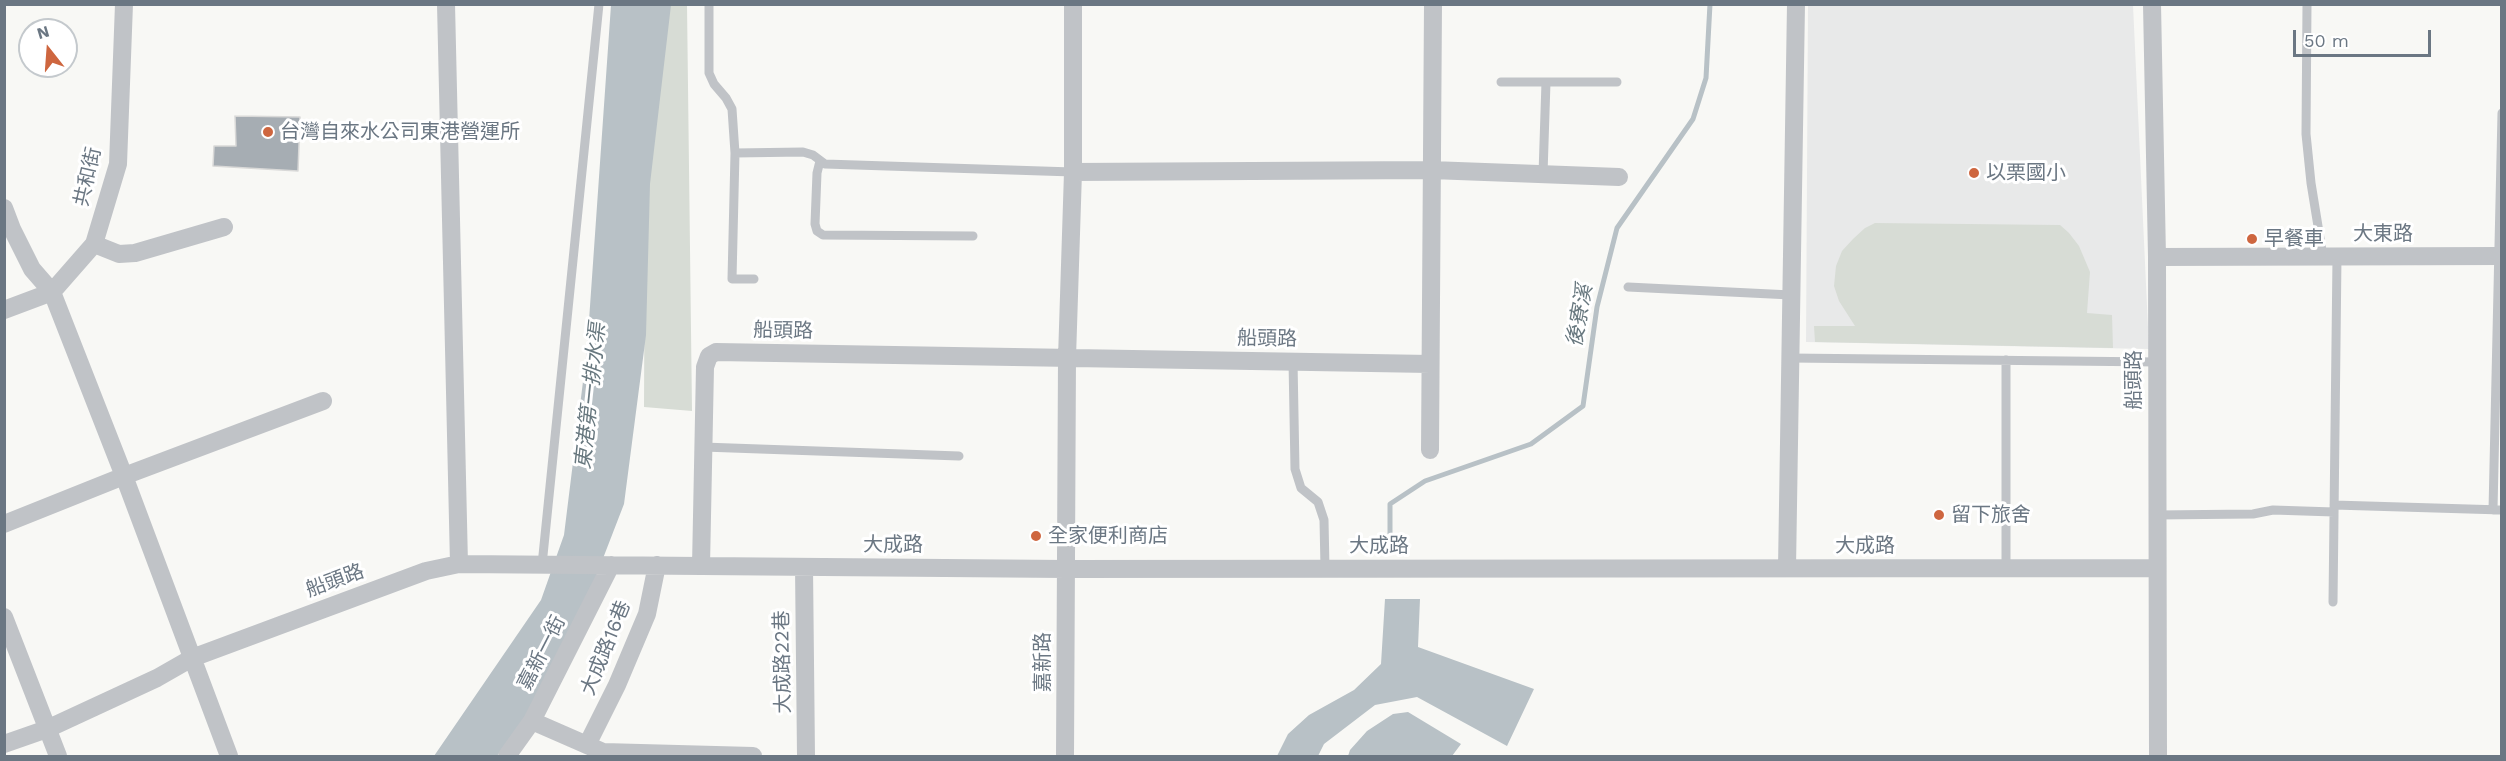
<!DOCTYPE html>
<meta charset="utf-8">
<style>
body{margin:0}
#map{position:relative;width:2506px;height:761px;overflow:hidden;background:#f8f8f5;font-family:"Work Sans",sans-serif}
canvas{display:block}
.frame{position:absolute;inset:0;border:6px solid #6b7783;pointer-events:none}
.north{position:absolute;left:18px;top:18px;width:60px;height:60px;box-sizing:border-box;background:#fff;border:2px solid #c4c9cd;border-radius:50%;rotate:343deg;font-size:16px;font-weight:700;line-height:24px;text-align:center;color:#6b7783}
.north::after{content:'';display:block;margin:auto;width:21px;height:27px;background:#ce663f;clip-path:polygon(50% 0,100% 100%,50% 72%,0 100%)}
.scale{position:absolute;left:2293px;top:30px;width:138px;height:27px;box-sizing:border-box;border:3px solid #6b7783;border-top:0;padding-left:8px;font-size:18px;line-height:21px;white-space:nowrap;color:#6b7783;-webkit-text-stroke:4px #fff;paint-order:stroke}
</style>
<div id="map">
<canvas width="2506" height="761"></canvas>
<div class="frame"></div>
<div class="north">N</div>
<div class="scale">50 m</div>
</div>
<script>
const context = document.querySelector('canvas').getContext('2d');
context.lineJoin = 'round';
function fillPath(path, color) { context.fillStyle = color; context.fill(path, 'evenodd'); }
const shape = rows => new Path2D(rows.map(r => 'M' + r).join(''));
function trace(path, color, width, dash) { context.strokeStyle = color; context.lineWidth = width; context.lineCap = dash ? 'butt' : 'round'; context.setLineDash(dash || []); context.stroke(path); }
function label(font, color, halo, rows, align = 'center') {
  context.font = font + ' "Work Sans","Noto Sans TC",sans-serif'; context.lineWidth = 6; context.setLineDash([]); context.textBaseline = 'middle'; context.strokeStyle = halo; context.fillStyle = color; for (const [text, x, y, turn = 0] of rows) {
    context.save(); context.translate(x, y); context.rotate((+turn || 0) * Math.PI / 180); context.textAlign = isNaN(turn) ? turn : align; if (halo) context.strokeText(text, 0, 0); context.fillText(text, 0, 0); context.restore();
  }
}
const built = shape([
 [1808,5,2133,5,2149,349,1806,342]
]);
const green = shape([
 [666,5,687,5,692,411,644,407,645,165],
 [1875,223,2060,225,2069,233,2079,246,2090,272,2087,313,2112,315,2113,348,1815,342,1814,326,1855,326,1839,301,1834,286,1836,266,1842,251,1853,239,1865,228]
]);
const water = shape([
 [611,5,671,5,650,184,646,335,624,504,590,592,522,723,497,756,434,756,541,600,564,535,587,349],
 [1385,599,1420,599,1418,647,1534,689,1507,746,1417,697,1375,705,1324,744,1318,756,1277,756,1288,734,1309,715,1354,690,1381,664],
 [1408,712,1461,744,1452,756,1348,756,1350,750,1367,731,1393,714]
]);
const stream = shape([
 [1390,541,1390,504,1425,481,1531,444,1583,406,1597,307,1617,228,1693,119,1706,78,1710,4]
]);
const building = shape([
 [235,116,300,117,298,171,213,166,214,146,236,146,235,116]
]);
const service = shape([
 [709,4,709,73,714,84,726,98,732,109,735,153,732,279,754,279],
 [2307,4,2306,134,2311,183,2323,257],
 [1501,82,1617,82],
 [735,153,803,152,813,155,825,164,1073,172],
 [820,161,817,173,815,224,817,231,823,235,973,236],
 [1543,174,1546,82],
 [1628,287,1791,295],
 [1790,358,2157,362],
 [2006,360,2006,568],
 [1293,361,1295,469,1301,488,1318,502,1324,520,1325,568],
 [703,447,959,456],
 [2334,505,2502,510],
 [2493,510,2502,113],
 [2156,515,2253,514,2273,510,2334,512],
 [542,565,599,4],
 [2333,602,2337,257]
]);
const minor = shape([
 [446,4,459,564],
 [2152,4,2157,257,2158,756],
 [1073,172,1431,170,1619,177],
 [4,208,12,229,32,269,52,292,124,476,229,756],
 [94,244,119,254,135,253,224,227],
 [2157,257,2502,256],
 [4,310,52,292,94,244,118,164,124,4],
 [1430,450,1433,4],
 [4,524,124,476,323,401],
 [701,566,705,367,709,356,716,352,1430,364],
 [804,567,806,756],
 [1787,568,1796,4],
 [4,617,58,756],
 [532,721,603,752,753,756],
 [4,744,47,729,157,678,192,658,426,571,459,564,1066,569,2156,568],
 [587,745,617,685,647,614,657,565],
 [507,756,532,721,611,565],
 [1065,756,1067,358,1073,172,1073,4]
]);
const markers = [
 [268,132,6,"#ce663f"],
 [1974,173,6,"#ce663f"],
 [2252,239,6,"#ce663f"],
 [1939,515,6,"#ce663f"],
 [1036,536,6,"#ce663f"]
];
const poiNames = [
 ["台灣自來水公司東港營運所",280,132],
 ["以栗國小",1986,173],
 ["早餐車",2264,239],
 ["留下旅舍",1951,515],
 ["全家便利商店",1048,536]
];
const streetNames = [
 ["共和街",88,177,-77],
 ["大東路",2383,234],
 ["船頭路",783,331,1],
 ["船頭路",1267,339,1],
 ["船頭路",2134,380,-90],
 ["大成路",893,545],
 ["大成路",1379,546],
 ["大成路",1865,546],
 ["船頭路",335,581,-20],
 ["大成路16巷",606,648,-68],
 ["嘉新一街",542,653,-63],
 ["大成路22巷",783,662,-91],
 ["嘉新路",1043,662,-90]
];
const waterNames = [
 ["後寮溪",1580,316,-80],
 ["東港第一排水渠",591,396,-84]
];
fillPath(built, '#e8e9e9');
fillPath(green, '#d7dcd5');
fillPath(water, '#b8c1c6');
trace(stream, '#b8c1c6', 5);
fillPath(building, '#a6adb3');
trace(building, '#d9d9d8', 1.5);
trace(service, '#c0c3c7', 9);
trace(minor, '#c0c3c7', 18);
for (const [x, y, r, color] of markers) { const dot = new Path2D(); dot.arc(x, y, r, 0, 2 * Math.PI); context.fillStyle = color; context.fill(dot); trace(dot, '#fff', 2); }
label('20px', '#6b7783', '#fff', poiNames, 'left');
label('20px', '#6b7783', '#fff', streetNames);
label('italic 21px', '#67777e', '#fff', waterNames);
</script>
